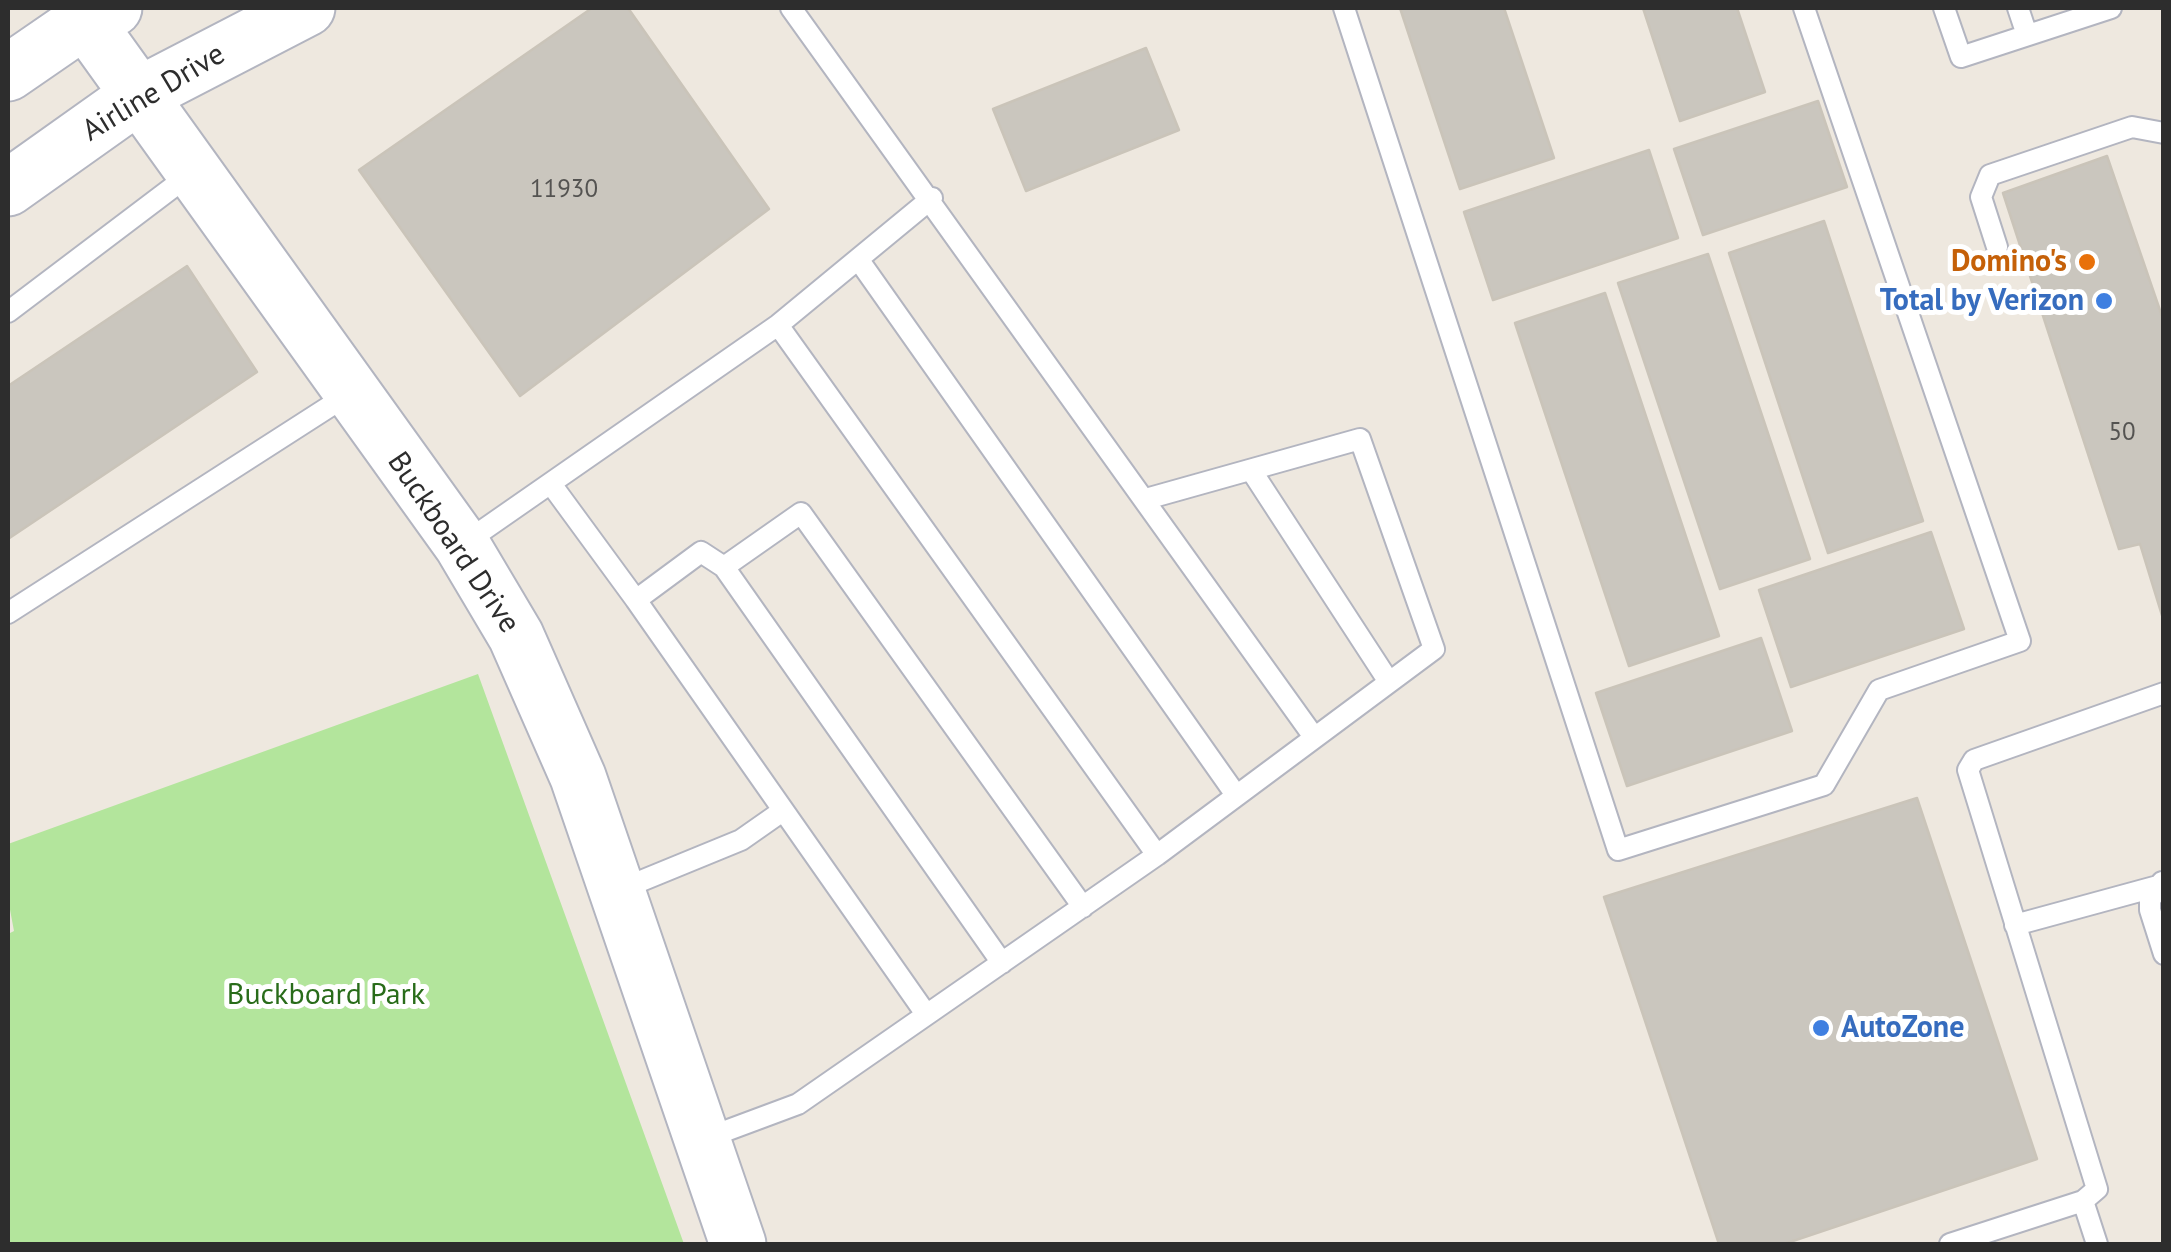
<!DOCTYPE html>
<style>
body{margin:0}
#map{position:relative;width:2171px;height:1252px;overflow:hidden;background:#eee8df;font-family:"PT Sans",sans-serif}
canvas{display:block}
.frame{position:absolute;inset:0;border:10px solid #2d2d2d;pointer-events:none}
</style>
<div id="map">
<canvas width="2171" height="1252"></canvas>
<div class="frame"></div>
</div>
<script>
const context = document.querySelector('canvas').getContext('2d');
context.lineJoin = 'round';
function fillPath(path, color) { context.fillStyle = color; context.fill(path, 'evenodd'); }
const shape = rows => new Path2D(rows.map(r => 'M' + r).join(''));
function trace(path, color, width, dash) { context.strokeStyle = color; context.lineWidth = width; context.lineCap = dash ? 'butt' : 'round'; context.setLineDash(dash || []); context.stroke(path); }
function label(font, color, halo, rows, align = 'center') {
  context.font = font + ' "PT Sans",sans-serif'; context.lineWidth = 10; context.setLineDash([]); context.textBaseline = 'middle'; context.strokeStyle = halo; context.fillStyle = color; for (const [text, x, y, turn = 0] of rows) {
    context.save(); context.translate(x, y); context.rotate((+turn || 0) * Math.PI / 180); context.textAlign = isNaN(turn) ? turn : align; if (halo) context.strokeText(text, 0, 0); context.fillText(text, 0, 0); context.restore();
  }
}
const green = shape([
 [478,674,684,1244,8,1244,8,934,14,931,8,899,8,844]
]);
const building = shape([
 [592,8,628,8,769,209,520,396,359,170,592,8],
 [1400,8,1504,8,1554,158,1460,189,1400,8],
 [1643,8,1737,8,1765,92,1680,121,1643,8],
 [1146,48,1179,130,1026,191,993,109,1146,48],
 [1818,101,1847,187,1703,235,1674,149,1818,101],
 [1649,150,1678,238,1493,300,1464,212,1649,150],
 [2107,156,2164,322,2164,622,2140,544,2119,549,2003,193,2107,156],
 [1824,221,1923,521,1828,553,1729,253,1824,221],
 [1708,254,1810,559,1720,589,1618,283,1708,254],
 [187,266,257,372,8,539,8,386,187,266],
 [1605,293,1719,636,1629,666,1515,323,1605,293],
 [1931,532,1964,629,1791,687,1759,590,1931,532],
 [1761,638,1792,731,1627,786,1596,693,1761,638],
 [1917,798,2037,1159,1784,1244,1719,1244,1604,897,1917,798]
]);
const lane = shape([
 [791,8,1314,737],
 [1344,8,1618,850,1824,785,1879,690,2020,641,1804,8],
 [1944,8,1961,57,2111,8],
 [2018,8,2027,35],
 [1997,247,1981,197,1990,175,2132,127,2164,133],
 [858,259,1236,795],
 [8,312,193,172],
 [778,325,1157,855],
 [1251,470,1389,682],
 [551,484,636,600],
 [463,544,778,325,932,198],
 [724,567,801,513,1083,907],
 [8,613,349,394],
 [2162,882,2150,900,2150,910,2164,954],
 [619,890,741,840,781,812],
 [2015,925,2158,886],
 [926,1014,636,600,701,552,724,567,1002,963],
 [704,1139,798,1104,1157,855,1434,649,1360,439,1146,499],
 [2083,1201,2097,1244],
 [1950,1244,2083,1201,2097,1189,1968,770,1974,760,2164,693]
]);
const secondary = shape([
 [85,20,462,545,516,636,578,777,738,1244],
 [8,73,85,20,114,8],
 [8,188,139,95,307,8]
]);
const markers = [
 [2087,262,10,"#e8710a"],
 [2104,301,10,"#3f7fe0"],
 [1821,1028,10,"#3f7fe0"]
];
const numberNames = [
 ["11930",564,190],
 ["50",2122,433]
];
const streetNames = [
 ["Airline Drive",154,93,-31],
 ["Buckboard Drive",453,543,56]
];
const foodNames = [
 ["Domino's",2067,262]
];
const shopNames = [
 ["Total by Verizon",2084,301],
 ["AutoZone",1841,1028,"left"]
];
const parkNames = [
 ["Buckboard Park",326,995]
];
fillPath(green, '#b3e59c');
fillPath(building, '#cac6be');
trace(building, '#cac4b9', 2.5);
trace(lane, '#b3b5c0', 24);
trace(secondary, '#b3b5c0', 59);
trace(lane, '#fff', 20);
trace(secondary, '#fff', 55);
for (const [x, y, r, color] of markers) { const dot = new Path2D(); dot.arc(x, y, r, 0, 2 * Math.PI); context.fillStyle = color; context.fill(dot); trace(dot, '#fff', 4); }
label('25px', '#545351', null, numberNames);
label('30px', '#2d2d2d', '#fff', streetNames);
label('bold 30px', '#c56008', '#fff', foodNames, 'right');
label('bold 30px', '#366cbe', '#fff', shopNames, 'right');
label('30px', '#296c1a', '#fff', parkNames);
</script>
